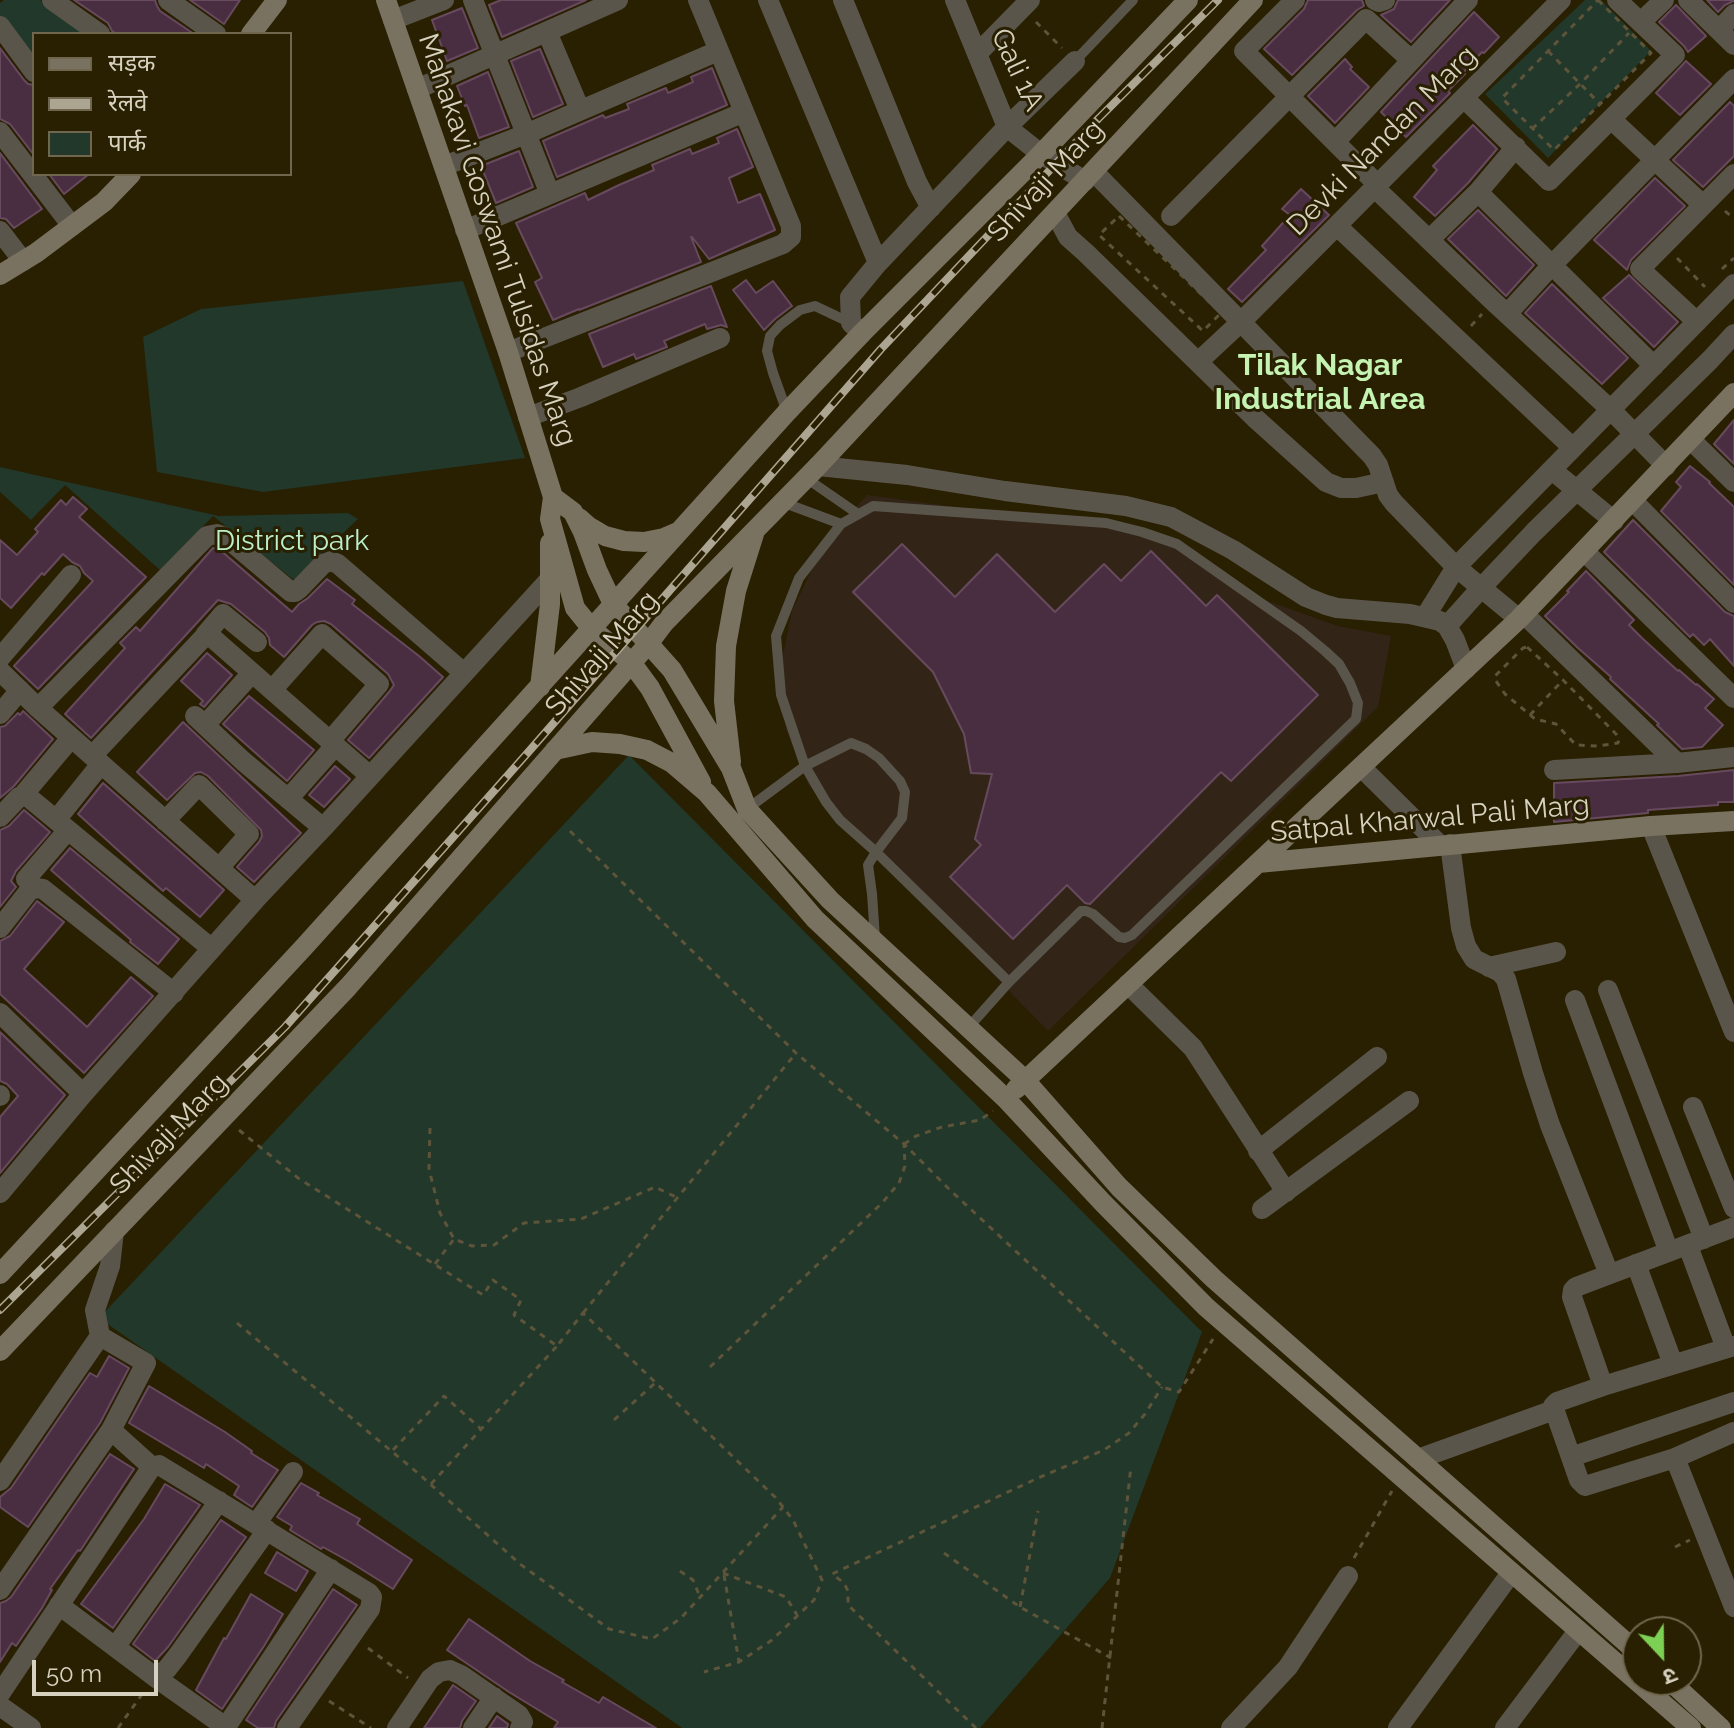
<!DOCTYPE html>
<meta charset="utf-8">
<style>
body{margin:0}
#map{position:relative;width:1734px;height:1728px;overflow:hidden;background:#291f01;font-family:Raleway,"Noto Sans Devanagari",sans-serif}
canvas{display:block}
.legend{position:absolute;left:32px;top:32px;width:260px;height:144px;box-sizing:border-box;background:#291f01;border:2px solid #6f664d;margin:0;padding:10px 14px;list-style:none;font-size:24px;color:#d7d1c0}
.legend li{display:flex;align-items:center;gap:16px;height:40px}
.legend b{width:40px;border:2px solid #6f664d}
.north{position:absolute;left:1622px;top:1616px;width:80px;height:80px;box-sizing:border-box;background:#291f01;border:2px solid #6f664d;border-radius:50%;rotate:158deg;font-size:22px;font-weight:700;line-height:32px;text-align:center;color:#d7d1c0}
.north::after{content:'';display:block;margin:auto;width:28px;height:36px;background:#7cd154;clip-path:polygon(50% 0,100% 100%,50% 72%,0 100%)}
.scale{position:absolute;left:32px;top:1660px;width:126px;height:36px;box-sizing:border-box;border:4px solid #d7d1c0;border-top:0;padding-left:10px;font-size:24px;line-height:28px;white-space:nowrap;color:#d7d1c0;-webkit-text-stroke:6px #291f01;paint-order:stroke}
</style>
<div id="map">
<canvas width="1734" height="1728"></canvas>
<ul class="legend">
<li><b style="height:10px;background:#7a7261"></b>सड़क</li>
<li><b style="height:10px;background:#aca591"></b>रेलवे</li>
<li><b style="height:22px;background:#21382a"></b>पार्क</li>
</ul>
<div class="north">उ</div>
<div class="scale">50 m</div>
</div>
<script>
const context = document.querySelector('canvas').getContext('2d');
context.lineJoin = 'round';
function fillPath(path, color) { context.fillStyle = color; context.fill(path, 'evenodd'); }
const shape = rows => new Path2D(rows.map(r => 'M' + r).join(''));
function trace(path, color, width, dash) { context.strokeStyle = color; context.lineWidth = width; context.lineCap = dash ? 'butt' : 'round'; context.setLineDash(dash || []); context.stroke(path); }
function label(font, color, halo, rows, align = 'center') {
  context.font = font + ' Raleway,sans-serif'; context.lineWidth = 6; context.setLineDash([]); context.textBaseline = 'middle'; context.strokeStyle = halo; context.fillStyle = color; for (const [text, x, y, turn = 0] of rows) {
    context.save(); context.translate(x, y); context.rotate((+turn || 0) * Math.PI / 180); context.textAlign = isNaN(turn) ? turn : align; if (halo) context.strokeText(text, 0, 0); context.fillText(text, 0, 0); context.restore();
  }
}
const commercial = shape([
 [867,495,1103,527,1192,548,1245,593,1338,626,1391,636,1378,707,1048,1031,809,786,786,730,779,676,792,611,828,537]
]);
const green = shape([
 [4,0,40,0,84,34,34,34,34,71,0,26,0,3],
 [1585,0,1601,0,1651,51,1548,158,1485,94],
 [463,281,525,458,263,492,157,472,143,337,201,309],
 [0,467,219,516,348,513,358,519,294,580,213,516,160,570,65,485,31,520,0,492],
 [629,755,1202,1332,1110,1578,980,1728,682,1728,99,1318]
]);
const building = shape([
 [74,0,155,0,157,6,160,11,194,34,117,34,112,31,108,23,74,0],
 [190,0,240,0,224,24,190,0],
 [501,0,586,0,502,37,489,5,501,0],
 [1308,0,1362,0,1364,6,1357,10,1292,75,1264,49,1304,9,1308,0],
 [1398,0,1450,0,1411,42,1381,15,1394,9,1398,0],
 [1707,0,1734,0,1734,1,1725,5,1718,12,1707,0],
 [1676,5,1706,36,1688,52,1684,46,1659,22,1676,5],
 [462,8,478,48,447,61,432,20,462,8],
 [1474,12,1499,37,1484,53,1482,52,1463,73,1465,74,1448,91,1450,93,1406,137,1381,112,1474,12],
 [0,48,24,80,28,84,34,85,34,155,10,124,0,119,0,48],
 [540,49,563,104,533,117,511,61,540,49],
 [1345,59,1352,67,1350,69,1369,87,1335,123,1308,96,1345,59],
 [1686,61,1711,84,1680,115,1656,93,1686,61],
 [712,68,727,105,557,177,543,141,603,115,605,118,629,109,627,104,666,88,668,93,693,82,691,77,712,68],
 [488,72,509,127,479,138,467,105,465,106,457,86,488,72],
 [1730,102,1734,106,1734,156,1703,187,1673,160,1730,102],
 [1473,125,1497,149,1468,183,1435,216,1414,197,1437,170,1433,166,1473,125],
 [737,129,753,167,729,178,738,203,760,194,775,230,709,259,692,237,691,237,701,262,579,310,579,309,553,320,535,282,542,278,516,223,585,193,588,200,619,185,654,170,652,165,690,149,692,154,719,143,717,138,737,129],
 [519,151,533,187,496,203,481,166,519,151],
 [0,153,42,209,14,228,6,219,0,218,0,153],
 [49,174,89,174,64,194,49,174],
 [1655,178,1685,206,1631,260,1627,270,1594,240,1655,178],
 [1301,189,1329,215,1242,302,1228,289,1266,250,1262,246,1290,215,1282,209,1301,189],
 [1478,210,1534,265,1506,296,1448,239,1478,210],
 [1629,275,1678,322,1654,347,1603,298,1629,275],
 [746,280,756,293,773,281,792,306,775,319,764,330,733,290,746,280],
 [1552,284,1628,358,1602,384,1525,313,1552,284],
 [711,286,727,327,721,325,707,329,705,324,664,341,667,347,636,359,634,354,603,367,589,334,711,286],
 [1734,420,1734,464,1714,444,1734,420],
 [1690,466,1710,482,1709,483,1734,507,1734,585,1661,511,1681,487,1676,482,1690,466],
 [73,497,87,509,79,517,146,577,38,689,14,666,93,581,84,573,80,566,72,562,63,554,44,575,42,573,11,608,0,598,0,540,17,555,38,532,35,529,61,500,66,505,73,497],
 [1633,520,1725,612,1734,616,1734,666,1710,639,1704,645,1693,634,1690,637,1604,552,1633,520],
 [902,544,955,597,997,554,1055,612,1104,564,1121,581,1151,551,1206,606,1217,595,1318,695,1231,781,1221,772,1090,904,1085,903,1067,885,1013,939,950,877,981,845,975,839,992,774,971,773,964,734,933,672,853,592,902,544],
 [213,548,219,549,292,612,299,604,308,598,327,579,355,600,352,604,419,656,443,677,369,758,348,740,389,692,394,685,388,674,331,624,324,621,317,622,312,625,284,657,270,645,269,638,265,632,231,604,218,600,91,738,65,714,125,648,120,643,136,627,140,631,213,548],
 [1586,571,1634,620,1629,625,1642,638,1678,671,1679,670,1696,685,1697,684,1714,699,1705,708,1723,725,1702,747,1682,749,1657,725,1659,724,1610,679,1611,677,1578,648,1545,616,1569,592,1567,591,1586,571],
 [207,653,232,675,204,707,200,704,203,701,181,681,207,653],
 [249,696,314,750,287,781,223,724,249,696],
 [23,711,53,739,14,786,0,798,0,727,5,726,18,713,20,715,23,711],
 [183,722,301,833,254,882,237,867,259,842,262,836,261,830,208,776,201,772,195,773,167,800,137,772,183,722],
 [335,766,350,779,324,807,309,795,335,766],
 [1734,770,1734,802,1718,802,1718,805,1648,810,1648,813,1554,822,1554,783,1678,776,1734,770],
 [103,783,224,890,200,917,166,888,163,891,78,814,103,783],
 [24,810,50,832,16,871,11,881,16,887,0,907,0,830,9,826,24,810],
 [70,848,179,939,158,964,130,942,131,940,51,870,70,848],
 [37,901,64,922,24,969,87,1027,131,977,153,996,84,1073,0,994,0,941,10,936,37,901],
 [0,1032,65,1095,0,1173,0,1117,18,1096,7,1084,0,1081,0,1032],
 [109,1356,129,1368,100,1423,28,1527,0,1507,0,1497,11,1488,90,1373,97,1377,109,1356],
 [149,1386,225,1432,252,1451,251,1453,278,1470,252,1507,234,1495,239,1486,206,1464,204,1468,129,1423,149,1386],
 [110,1454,134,1469,80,1551,78,1550,50,1589,52,1590,42,1608,16,1646,12,1643,0,1662,0,1603,6,1601,11,1597,110,1454],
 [301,1483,319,1493,317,1495,360,1519,357,1524,412,1560,393,1589,350,1562,323,1547,321,1549,290,1530,292,1526,277,1517,301,1483],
 [165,1484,200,1505,113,1628,81,1604,144,1519,165,1484],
 [221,1520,246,1537,168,1647,155,1661,133,1644,221,1520],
 [277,1552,308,1571,296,1591,265,1573,277,1552],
 [333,1589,357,1605,276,1721,274,1728,258,1728,246,1720,333,1589],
 [251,1594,283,1614,264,1646,222,1709,196,1690,224,1638,226,1639,251,1594],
 [469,1619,530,1661,564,1680,562,1682,599,1703,603,1697,656,1728,554,1728,558,1722,509,1692,447,1650,469,1619],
 [453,1685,476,1701,462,1721,460,1728,424,1728,453,1685],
 [497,1716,508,1724,507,1728,489,1728,497,1716]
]);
const path = shape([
 [1598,0,1651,53,1554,150,1502,98,1598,0],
 [1036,22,1062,48],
 [1548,51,1599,103],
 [1532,129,1580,84,1629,33],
 [1725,211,1734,219],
 [1119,216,1221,313,1203,331,1099,235,1119,216],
 [1677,258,1704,286,1705,285],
 [1722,269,1734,258],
 [1471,326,1482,314],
 [1527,647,1563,680,1616,734,1619,739,1618,743,1598,746,1576,745,1556,724,1535,719,1505,694,1496,681,1495,676,1523,648,1527,647],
 [1530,715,1563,680],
 [570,831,796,1053,904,1144,950,1190,1162,1387,1179,1392,1213,1339],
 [430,1128,429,1169,440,1213,454,1239,472,1246,494,1245,524,1223,581,1219,655,1187,678,1198],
 [239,1130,298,1178,483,1295,493,1280,521,1300,514,1315,557,1346,583,1313,776,1498,793,1520,822,1580,814,1600,772,1640,739,1662,704,1672],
 [904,1144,916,1136,942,1127,980,1120,993,1111],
 [435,1264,454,1239],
 [583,1313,796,1053],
 [237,1323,419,1474,520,1564,609,1629,652,1639,681,1618,783,1507],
 [710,1367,882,1203,899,1183,905,1166,904,1144],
 [614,1420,655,1383],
 [393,1450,444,1396,481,1429],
 [431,1484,557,1346],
 [1675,1547,1690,1540],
 [944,1553,1020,1607,1111,1658],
 [1354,1558,1392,1491],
 [680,1571,693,1580,700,1597],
 [723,1573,786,1597,797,1615],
 [724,1575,739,1662],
 [1020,1607,1038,1511],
 [368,1648,408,1678],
 [329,1701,371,1728],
 [118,1728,143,1693],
 [976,1728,848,1605,848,1591,844,1583,832,1574,1038,1478,1104,1450,1129,1433,1145,1414,1162,1387],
 [1102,1728,1131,1466]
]);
const lane = shape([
 [1075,61,1133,0],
 [787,412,773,373,767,351,770,336,780,325,800,310,815,306,851,323],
 [806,478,858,514],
 [782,502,841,524],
 [747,809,805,766,851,743,866,749,879,758,900,781,905,792,902,818,876,852,868,865,872,894,875,938],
 [968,1028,1009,982,1081,911,1086,911,1093,914,1119,937,1125,938,1132,935,1356,719,1358,703,1350,683,1339,664,1325,651,1301,631,1177,544,1142,532,1106,523,873,506,841,524,799,578,776,636,781,695,805,766,826,802,840,820,876,852,1009,982]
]);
const street = shape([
 [52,0,100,34],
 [168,0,216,34],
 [473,0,550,194],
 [768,0,878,263],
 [843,0,917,182,931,208],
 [955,0,1007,127,1041,154,1085,181],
 [1295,0,1244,51,1378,185],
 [1375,0,1379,2,1385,0],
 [1688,0,1734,45],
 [393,20,444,0],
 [1641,22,1664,0],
 [0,26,34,72],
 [1719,30,1734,14],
 [547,32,580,110],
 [977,54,1030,0],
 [417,89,618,0],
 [1464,98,1549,181,1675,55,1617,0],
 [1611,119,1703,205],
 [0,132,72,226],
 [1335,142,1468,0],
 [444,166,526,134,718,51],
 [1094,172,1372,456,1378,465,1388,495,1394,503,1456,567,1519,619],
 [1375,188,1494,302,1611,410,1666,466],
 [1478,192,1654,366],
 [1055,213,1068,237,1086,253,1256,419,1326,482,1341,488,1356,488,1384,482],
 [1171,216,1366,19,1411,60],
 [1337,226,1573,448],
 [465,230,742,113],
 [0,231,23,261],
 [1429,240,1478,192,1516,147],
 [1507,314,1551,266,1734,79],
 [1697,322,1640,269,1734,174],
 [862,333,851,323,850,297,878,263,1007,127,1075,61],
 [508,352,783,244,791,237,791,226,698,0],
 [1198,362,1242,321,1561,0],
 [528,417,581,397,720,338],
 [1691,440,1734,482],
 [818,466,907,475,1005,491,1126,506,1171,517,1233,550,1306,597,1326,605,1337,608,1410,614,1440,621,1447,626,1455,640,1466,669],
 [1552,470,1614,521],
 [1633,501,1734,603],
 [1585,552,1734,698],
 [1524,614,1677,763],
 [1425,617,1456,567,1734,284],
 [1447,626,1481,588,1534,532,1710,360,1734,334],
 [205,635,223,614,257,642],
 [0,658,71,575],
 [0,671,38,708,255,900,323,828,243,761,195,716],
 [272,690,322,634,379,684,330,741],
 [38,708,207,536,217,534,227,538,291,592,295,592,299,589,323,564,331,561,338,564,464,673],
 [0,714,20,690],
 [205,725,252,673],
 [92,756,204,637,208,634,370,776],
 [1361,767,1440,845],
 [1554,770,1677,763,1734,757],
 [23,795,71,738],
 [288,799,335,746],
 [0,817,19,797,27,796,212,949],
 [56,820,101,764],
 [165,821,199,785,249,834,219,868],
 [1651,826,1734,1032],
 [323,828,550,579],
 [1450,844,1461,928,1466,946,1474,959,1500,972,1506,979,1533,1073,1550,1125,1609,1274],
 [35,888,26,879,68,830],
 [0,928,29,891,35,888,43,889,174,993],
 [1489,967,1556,952],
 [1128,984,1193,1048,1286,1192],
 [1608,990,1704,1239],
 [1575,1000,1669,1252],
 [0,1013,83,1094],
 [0,1095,0,1096],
 [1693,1107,1734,1208],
 [1258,1151,1377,1057],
 [0,1193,83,1094,255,900],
 [1262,1209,1409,1101],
 [1688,1246,1726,1348],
 [1636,1264,1673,1364],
 [100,1336,95,1310,110,1266,114,1231],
 [1734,1346,1603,1386,1557,1402,1553,1406,1579,1480,1585,1486,1675,1458,1734,1432],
 [1603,1386,1572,1297,1573,1290,1576,1287,1734,1227],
 [1571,1457,1734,1402],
 [1675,1458,1734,1607],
 [1418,1459,1554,1410],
 [0,1481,100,1336,146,1363,111,1430,152,1467],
 [256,1524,293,1472],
 [0,1590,111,1430],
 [59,1605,155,1677,227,1728],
 [116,1646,219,1501],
 [155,1677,167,1669,178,1655,267,1530],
 [0,1694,149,1471,152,1467,159,1465,369,1593,372,1597,370,1609,287,1728],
 [0,1706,31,1728],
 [226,1727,331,1569],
 [397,1728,430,1679,439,1672,450,1670,461,1675,519,1715,523,1722,520,1728],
 [473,1728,494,1697],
 [1231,1728,1288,1667,1348,1576],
 [1398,1728,1511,1573],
 [1505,1728,1578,1631]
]);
const secondary = shape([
 [386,0,508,352,553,497,550,519,575,608,592,629,631,662,650,688,701,782],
 [251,34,277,0],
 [0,275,36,253,104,202,131,174],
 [553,497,573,512,583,532,597,570,613,604,672,670,731,768,747,809,830,900,1025,1080,1119,1187,1214,1279,1638,1653],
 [579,518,588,526,605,536,624,541,644,542,664,538,678,532],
 [540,687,550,604,550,543],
 [555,750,592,742,620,744,647,750,672,763,707,793,815,919,1006,1099,1103,1203,1206,1307,1691,1728],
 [731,762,724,701,726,646,736,591,754,534],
 [1258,863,1651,826,1734,821],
 [1016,1089,1519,619,1734,393],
 [0,1274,304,947,787,412,862,333,1041,154,1188,0],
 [0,1351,348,987,649,643,664,623,818,466,1253,0],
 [1669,1680,1721,1728]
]);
const rail = shape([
 [0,1310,285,1027,524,757,881,349,1099,118,1218,0]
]);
const streetNames = [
 ["Gali 1A",1017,70,65],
 ["Devki Nandan Marg",1382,141,-45],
 ["Shivaji Marg",1046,181,-47],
 ["Mahakavi Goswami Tulsidas Marg",497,240,71],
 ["Shivaji Marg",602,654,-49],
 ["Satpal Kharwal Pali Marg",1430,819,-5],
 ["Shivaji Marg",169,1134,-46]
];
const parkNames = [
 ["District park",292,542]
];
const neighbourhoodNames = [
 ["Tilak Nagar",1320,366],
 ["Industrial Area",1320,400]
];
fillPath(commercial, '#322517');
fillPath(green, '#21382a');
fillPath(building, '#492e41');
trace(building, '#674a5d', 2);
trace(path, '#5d543a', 3, [6, 6]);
trace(lane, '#5a554a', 10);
trace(street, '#5a554a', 20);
trace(secondary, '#7a7261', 20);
trace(rail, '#aca591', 8);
trace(rail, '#291f01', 5, [15]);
label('28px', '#d7d1c0', '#291f01', streetNames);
label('28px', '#bcf0cd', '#291f01', parkNames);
label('bold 30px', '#c5f4b2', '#291f01', neighbourhoodNames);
</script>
